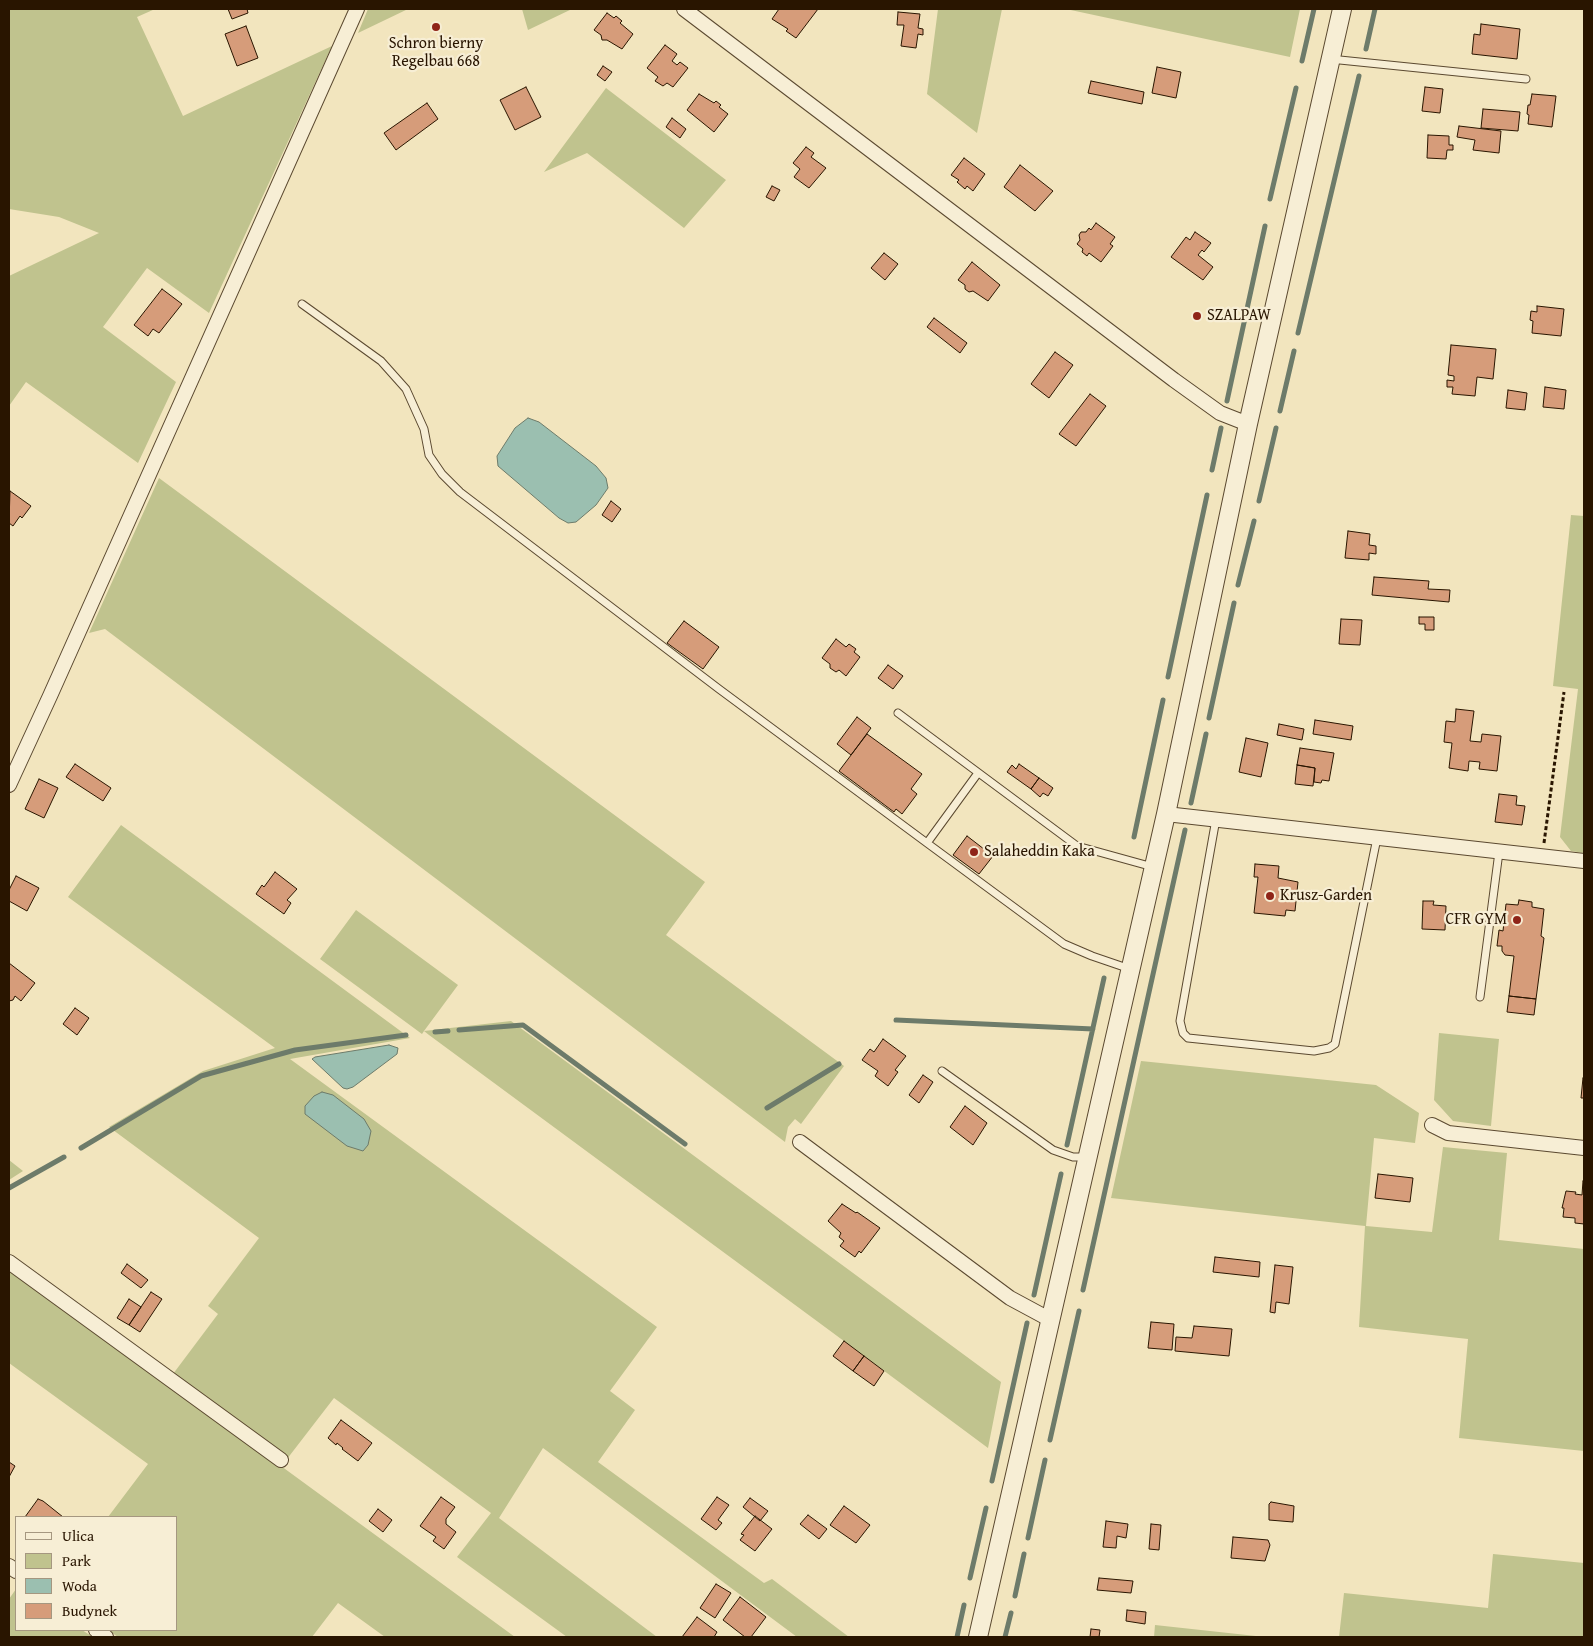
<!DOCTYPE html>
<style>
body{margin:0}
#map{position:relative;width:1593px;height:1646px;overflow:hidden;background:#f2e5be;font-family:"Gentium Book Plus",serif}
canvas{display:block}
.frame{position:absolute;inset:0;border:10px solid #291500;pointer-events:none}
.legend{position:absolute;left:15px;top:1516px;width:162px;height:115px;box-sizing:border-box;background:#f7eed5;border:1px solid #a59780;margin:0;padding:6px 9px;list-style:none;font-size:15px;color:#291500}
.legend li{display:flex;align-items:center;gap:10px;height:25px}
.legend b{width:25px;border:1px solid #a59780}
</style>
<div id="map">
<canvas width="1593" height="1646"></canvas>
<div class="frame"></div>
<ul class="legend">
<li><b style="height:6px;background:#f7eed5"></b>Ulica</li>
<li><b style="height:14px;background:#c0c38e"></b>Park</li>
<li><b style="height:14px;background:#9bbfb0"></b>Woda</li>
<li><b style="height:14px;background:#d69c7a"></b>Budynek</li>
</ul>
</div>
<script>
const context = document.querySelector('canvas').getContext('2d');
context.lineJoin = 'round';
function fillPath(path, color) { context.fillStyle = color; context.fill(path, 'evenodd'); }
const shape = rows => new Path2D(rows.map(r => 'M' + r).join(''));
function trace(path, color, width, dash) { context.strokeStyle = color; context.lineWidth = width; context.lineCap = dash ? 'butt' : 'round'; context.setLineDash(dash || []); context.stroke(path); }
function label(font, color, halo, rows, align = 'center') {
  context.font = font + ' "Gentium Book Plus",serif'; context.lineWidth = 4.5; context.setLineDash([]); context.textBaseline = 'middle'; context.strokeStyle = halo; context.fillStyle = color; for (const [text, x, y, turn = 0] of rows) {
    context.save(); context.translate(x, y); context.rotate((+turn || 0) * Math.PI / 180); context.textAlign = isNaN(turn) ? turn : align; if (halo) context.strokeText(text, 0, 0); context.fillText(text, 0, 0); context.restore();
  }
}
const green = shape([
 [9,9,155,9,137,17,183,116,332,46,209,313,147,268,103,327,176,382,138,463,26,382,9,406,9,276,99,233,59,217,9,209],
 [368,9,408,9,358,33],
 [522,9,572,9,528,30],
 [938,9,1002,9,977,133,927,94],
 [1066,9,1300,9,1290,57],
 [606,88,726,180,684,228,587,153,544,172],
 [159,478,705,882,666,935,844,1066,801,1124,795,1119,788,1127,785,1142,105,629,89,633],
 [1571,515,1584,516,1584,853,1571,851,1560,837,1578,689,1553,686],
 [121,825,410,1038,290,1059,657,1327,610,1391,635,1410,598,1462,764,1583,772,1579,849,1637,797,1637,543,1448,499,1518,657,1637,567,1637,457,1557,491,1513,334,1398,287,1459,173,1374,218,1314,208,1306,259,1238,109,1127,203,1071,275,1048,68,897],
 [356,910,458,985,424,1031,511,1021,1001,1382,988,1448,829,1330,429,1035,424,1031,422,1034,320,959],
 [1439,1033,1499,1039,1491,1126,1453,1121,1434,1100],
 [1141,1061,1376,1085,1419,1113,1415,1143,1374,1138,1366,1226,1432,1232,1443,1147,1507,1153,1499,1240,1584,1249,1584,1451,1459,1438,1468,1339,1359,1327,1365,1226,1111,1198],
 [9,1160,23,1171,9,1180],
 [9,1267,281,1466,515,1637,385,1637,338,1603,312,1637,118,1637,108,1630,176,1630,176,1517,108,1517,148,1464,9,1363],
 [1493,1554,1584,1563,1584,1637,1339,1637,1344,1593,1488,1608],
 [16,1589,16,1630,82,1630,93,1637,9,1637,9,1599],
 [1155,1625,1265,1637,1154,1637]
]);
const water = shape([
 [528,418,539,422,596,466,606,478,608,488,596,505,576,522,568,523,559,518,498,466,497,456,515,428,528,418],
 [389,1045,398,1048,397,1054,353,1087,347,1089,343,1088,312,1059,315,1057,389,1045],
 [322,1092,333,1095,364,1119,371,1131,368,1145,363,1151,347,1146,305,1114,305,1106,314,1096,322,1092]
]);
const stream = shape([
 [1366,49,1375,9],
 [1302,61,1314,9],
 [1270,199,1296,88],
 [1298,333,1359,76],
 [1227,401,1265,226],
 [1280,411,1294,351],
 [1212,470,1221,428],
 [1259,501,1276,428],
 [1238,585,1254,521],
 [1168,677,1207,495],
 [1209,718,1234,603],
 [1191,803,1206,734],
 [1134,837,1163,700],
 [896,1020,1093,1029],
 [459,1030,523,1025,685,1144],
 [435,1032,448,1031],
 [767,1108,839,1064],
 [1067,1145,1104,978],
 [81,1148,201,1076,295,1050,406,1035],
 [9,1188,64,1157],
 [1083,1290,1185,830],
 [1034,1295,1061,1174],
 [1050,1440,1079,1311],
 [992,1481,1027,1323],
 [1028,1538,1045,1460],
 [970,1578,986,1508],
 [1015,1596,1024,1554],
 [957,1637,964,1605],
 [1005,1637,1011,1613]
]);
const building = shape([
 [228,9,247,9,248,13,232,19,228,9],
 [779,9,818,9,796,38,786,31,788,29,772,19,779,9],
 [898,12,920,14,918,28,923,29,923,35,918,34,916,48,901,46,904,25,897,25,898,12],
 [607,13,614,18,616,16,622,21,620,23,633,34,622,49,607,40,602,40,601,35,594,30,607,13],
 [1481,24,1520,29,1517,59,1472,54,1474,34,1480,35,1481,24],
 [246,26,258,58,237,66,225,34,246,26],
 [665,45,677,54,672,61,677,65,680,62,688,68,673,87,667,83,663,86,655,81,658,77,647,68,665,45],
 [603,66,612,72,605,81,597,75,603,66],
 [1157,67,1181,72,1176,98,1152,93,1157,67],
 [1091,81,1144,92,1142,104,1088,93,1091,81],
 [526,87,541,117,515,130,500,100,526,87],
 [1425,87,1443,89,1440,113,1422,111,1425,87],
 [699,94,714,103,716,101,721,105,719,107,728,114,714,132,687,110,699,94],
 [1532,94,1556,96,1552,127,1528,124,1529,115,1527,114,1528,105,1530,105,1532,94],
 [427,103,438,119,396,150,384,133,427,103],
 [1483,109,1520,112,1518,131,1481,128,1483,109],
 [672,118,686,129,680,138,666,127,672,118],
 [1459,126,1501,131,1499,153,1473,150,1475,140,1457,137,1459,126],
 [1428,135,1449,136,1449,145,1453,145,1453,150,1447,150,1446,159,1427,158,1428,135],
 [806,147,814,153,811,157,826,168,809,188,794,177,800,169,793,163,806,147],
 [964,158,985,174,973,191,967,186,965,189,957,182,959,180,951,175,964,158],
 [1020,165,1053,191,1035,211,1004,187,1020,165],
 [772,186,780,190,774,201,766,197,772,186],
 [1096,223,1115,237,1110,244,1113,246,1101,262,1089,253,1087,256,1082,252,1083,249,1077,244,1080,240,1079,235,1081,232,1086,232,1089,228,1091,230,1096,223],
 [1195,232,1211,243,1204,252,1202,250,1198,255,1213,267,1203,280,1171,257,1186,237,1190,240,1195,232],
 [884,253,898,264,885,280,871,268,884,253],
 [972,262,1000,285,988,301,973,291,969,292,965,289,965,285,958,280,972,262],
 [162,289,182,304,159,333,153,329,148,336,134,325,162,289],
 [1537,306,1564,309,1561,336,1532,333,1533,321,1530,320,1531,311,1537,312,1537,306],
 [934,318,967,343,960,353,927,327,934,318],
 [1451,345,1496,349,1493,379,1477,377,1475,396,1452,394,1453,387,1447,387,1447,380,1454,381,1454,376,1448,375,1451,345],
 [1055,352,1073,365,1049,398,1031,384,1055,352],
 [1545,387,1566,390,1564,409,1543,407,1545,387],
 [1508,390,1527,393,1525,410,1506,408,1508,390],
 [1090,394,1106,406,1076,446,1059,434,1090,394],
 [10,491,31,506,22,518,20,516,13,526,9,523,10,491],
 [611,501,621,509,612,522,602,515,611,501],
 [1348,531,1370,534,1369,545,1376,546,1376,554,1369,553,1369,560,1345,558,1348,531],
 [1374,577,1429,581,1428,589,1450,590,1449,602,1372,595,1374,577],
 [1419,617,1434,617,1434,630,1425,630,1425,624,1419,624,1419,617],
 [1341,619,1362,620,1360,645,1339,644,1341,619],
 [684,621,719,647,703,669,667,643,684,621],
 [836,639,846,647,849,644,856,649,854,652,860,657,846,676,839,670,836,672,830,668,830,664,822,658,836,639],
 [888,665,903,676,893,689,878,678,888,665],
 [1456,709,1474,711,1470,741,1481,742,1482,734,1501,736,1497,771,1479,769,1480,762,1469,761,1468,771,1449,768,1452,743,1444,742,1446,721,1455,722,1456,709],
 [857,717,871,728,851,755,837,744,857,717],
 [1315,720,1353,726,1351,740,1313,734,1315,720],
 [1279,724,1304,729,1302,740,1277,735,1279,724],
 [867,734,922,774,911,789,917,794,902,814,896,809,894,812,839,771,867,734],
 [1246,738,1268,743,1261,777,1239,772,1246,738],
 [1300,748,1334,753,1329,781,1322,780,1321,783,1314,782,1315,768,1297,765,1300,748],
 [75,764,111,788,103,801,66,777,75,764],
 [1019,764,1039,778,1031,789,1007,772,1012,765,1016,769,1019,764],
 [1297,765,1315,768,1313,786,1295,784,1297,765],
 [1039,778,1053,788,1048,796,1043,793,1040,797,1031,789,1039,778],
 [39,779,58,788,44,818,25,809,39,779],
 [1499,794,1517,796,1516,805,1525,806,1522,825,1495,822,1499,794],
 [967,836,993,856,979,874,953,855,967,836],
 [1255,864,1279,866,1278,878,1298,882,1295,911,1286,910,1285,916,1254,913,1258,877,1254,877,1255,864],
 [275,872,297,889,287,900,291,903,284,914,256,894,262,885,264,887,275,872],
 [16,876,39,888,27,911,9,901,9,890,16,876],
 [1519,900,1532,902,1532,907,1544,909,1541,936,1544,938,1536,999,1509,996,1514,956,1505,955,1502,951,1502,946,1497,946,1499,930,1503,931,1506,904,1518,905,1519,900],
 [1423,901,1434,901,1433,905,1446,906,1445,930,1422,929,1423,901],
 [9,963,35,983,21,1001,15,996,13,1000,9,1001,9,963],
 [1509,996,1536,999,1534,1015,1507,1012,1509,996],
 [75,1008,89,1018,77,1035,63,1024,75,1008],
 [883,1039,906,1056,895,1070,898,1072,888,1086,875,1076,878,1071,862,1060,870,1049,874,1052,883,1039],
 [923,1075,933,1082,919,1103,909,1095,923,1075],
 [1583,1078,1584,1078,1584,1098,1581,1098,1583,1078],
 [965,1106,987,1123,973,1145,950,1127,965,1106],
 [1378,1174,1413,1178,1410,1202,1375,1198,1378,1174],
 [1583,1181,1584,1181,1584,1224,1575,1223,1575,1218,1563,1217,1564,1208,1562,1208,1566,1191,1576,1192,1575,1194,1582,1195,1583,1181],
 [842,1204,856,1213,857,1212,880,1228,861,1253,859,1251,855,1257,840,1246,844,1241,839,1237,841,1233,828,1221,842,1204],
 [1215,1257,1260,1262,1259,1277,1213,1272,1215,1257],
 [127,1264,148,1280,141,1288,121,1273,127,1264],
 [1275,1265,1293,1267,1289,1304,1276,1302,1275,1313,1270,1312,1275,1265],
 [151,1292,162,1299,140,1332,129,1325,151,1292],
 [129,1299,141,1307,129,1325,117,1318,129,1299],
 [1151,1322,1174,1324,1172,1350,1148,1348,1151,1322],
 [1194,1326,1232,1329,1229,1356,1175,1351,1176,1337,1192,1338,1194,1326],
 [844,1341,864,1356,853,1371,833,1356,844,1341],
 [864,1356,884,1371,874,1386,853,1371,864,1356],
 [341,1420,372,1443,358,1461,342,1449,343,1448,337,1443,336,1445,328,1438,341,1420],
 [9,1462,15,1466,9,1477,9,1462],
 [441,1497,455,1507,446,1519,446,1524,456,1532,444,1549,433,1541,436,1537,420,1526,441,1497],
 [717,1497,729,1505,718,1520,722,1523,716,1530,701,1519,717,1497],
 [750,1498,768,1511,760,1521,743,1507,750,1498],
 [38,1499,43,1501,63,1517,25,1517,38,1499],
 [1271,1502,1294,1506,1293,1522,1269,1520,1269,1504,1271,1502],
 [844,1506,870,1525,856,1543,830,1525,844,1506],
 [378,1509,392,1520,383,1532,369,1521,378,1509],
 [808,1515,827,1529,819,1539,800,1524,808,1515],
 [755,1516,772,1529,755,1551,740,1540,744,1535,741,1534,755,1516],
 [1106,1521,1128,1524,1126,1538,1117,1536,1116,1548,1103,1547,1106,1521],
 [1151,1524,1161,1525,1159,1550,1149,1549,1151,1524],
 [1233,1537,1268,1540,1270,1545,1265,1561,1231,1558,1233,1537],
 [1099,1578,1133,1581,1131,1593,1097,1590,1099,1578],
 [716,1584,731,1593,715,1618,700,1608,716,1584],
 [740,1597,766,1617,751,1637,745,1637,723,1620,740,1597],
 [1127,1610,1146,1612,1145,1624,1126,1621,1127,1610],
 [697,1617,717,1632,714,1637,682,1637,697,1617],
 [1091,1629,1100,1630,1099,1637,1090,1637,1091,1629]
]);
const path = shape([
 [1544,843,1564,692]
]);
const service = shape([
 [1330,59,1526,79],
 [302,304,381,361,406,389,424,429,429,455,442,474,460,492,719,689,927,843,978,773],
 [898,713,1077,846,1153,867],
 [1216,819,1180,1021,1183,1033,1188,1038,1314,1051,1329,1048,1335,1044,1377,838],
 [927,843,1064,944,1092,956,1130,969],
 [1480,997,1499,852],
 [942,1071,1053,1150,1073,1157,1086,1157]
]);
const minor = shape([
 [684,9,1174,380,1220,413,1248,424],
 [9,785,50,696,357,9],
 [1166,814,1584,861],
 [1432,1125,1448,1133,1584,1148],
 [800,1142,1010,1298,1049,1319],
 [9,1262,281,1460],
 [9,1566,16,1571],
 [96,1630,106,1637]
]);
const tertiary = shape([
 [978,1637,1166,814,1248,424,1342,9]
]);
const markers = [
 [436,27,5,"#8f2418"],
 [1197,316,5,"#8f2418"],
 [974,852,5,"#8f2418"],
 [1270,896,5,"#8f2418"],
 [1517,920,5,"#8f2418"]
];
const poiNames = [
 ["Schron bierny",436,44,"center"],
 ["Regelbau 668",436,62,"center"],
 ["SZALPAW",1207,316],
 ["Salaheddin Kaka",984,852],
 ["Krusz-Garden",1280,896],
 ["CFR GYM",1507,920,"right"]
];
fillPath(green, '#c0c38e');
fillPath(water, '#9bbfb0');
trace(water, '#6d7b6a', 1);
trace(stream, '#6d7b6a', 5);
fillPath(building, '#d69c7a');
trace(building, '#291500', 1);
trace(service, '#5b4930', 9);
trace(minor, '#5b4930', 16);
trace(tertiary, '#5b4930', 20);
trace(path, '#291500', 3, [4, 2.5]);
trace(service, '#f7eed5', 7);
trace(minor, '#f7eed5', 14);
trace(tertiary, '#f7eed5', 18);
for (const [x, y, r, color] of markers) { const dot = new Path2D(); dot.arc(x, y, r, 0, 2 * Math.PI); context.fillStyle = color; context.fill(dot); trace(dot, '#f7eed5', 2); }
label('16px', '#291500', '#f7eed5', poiNames, 'left');
</script>
